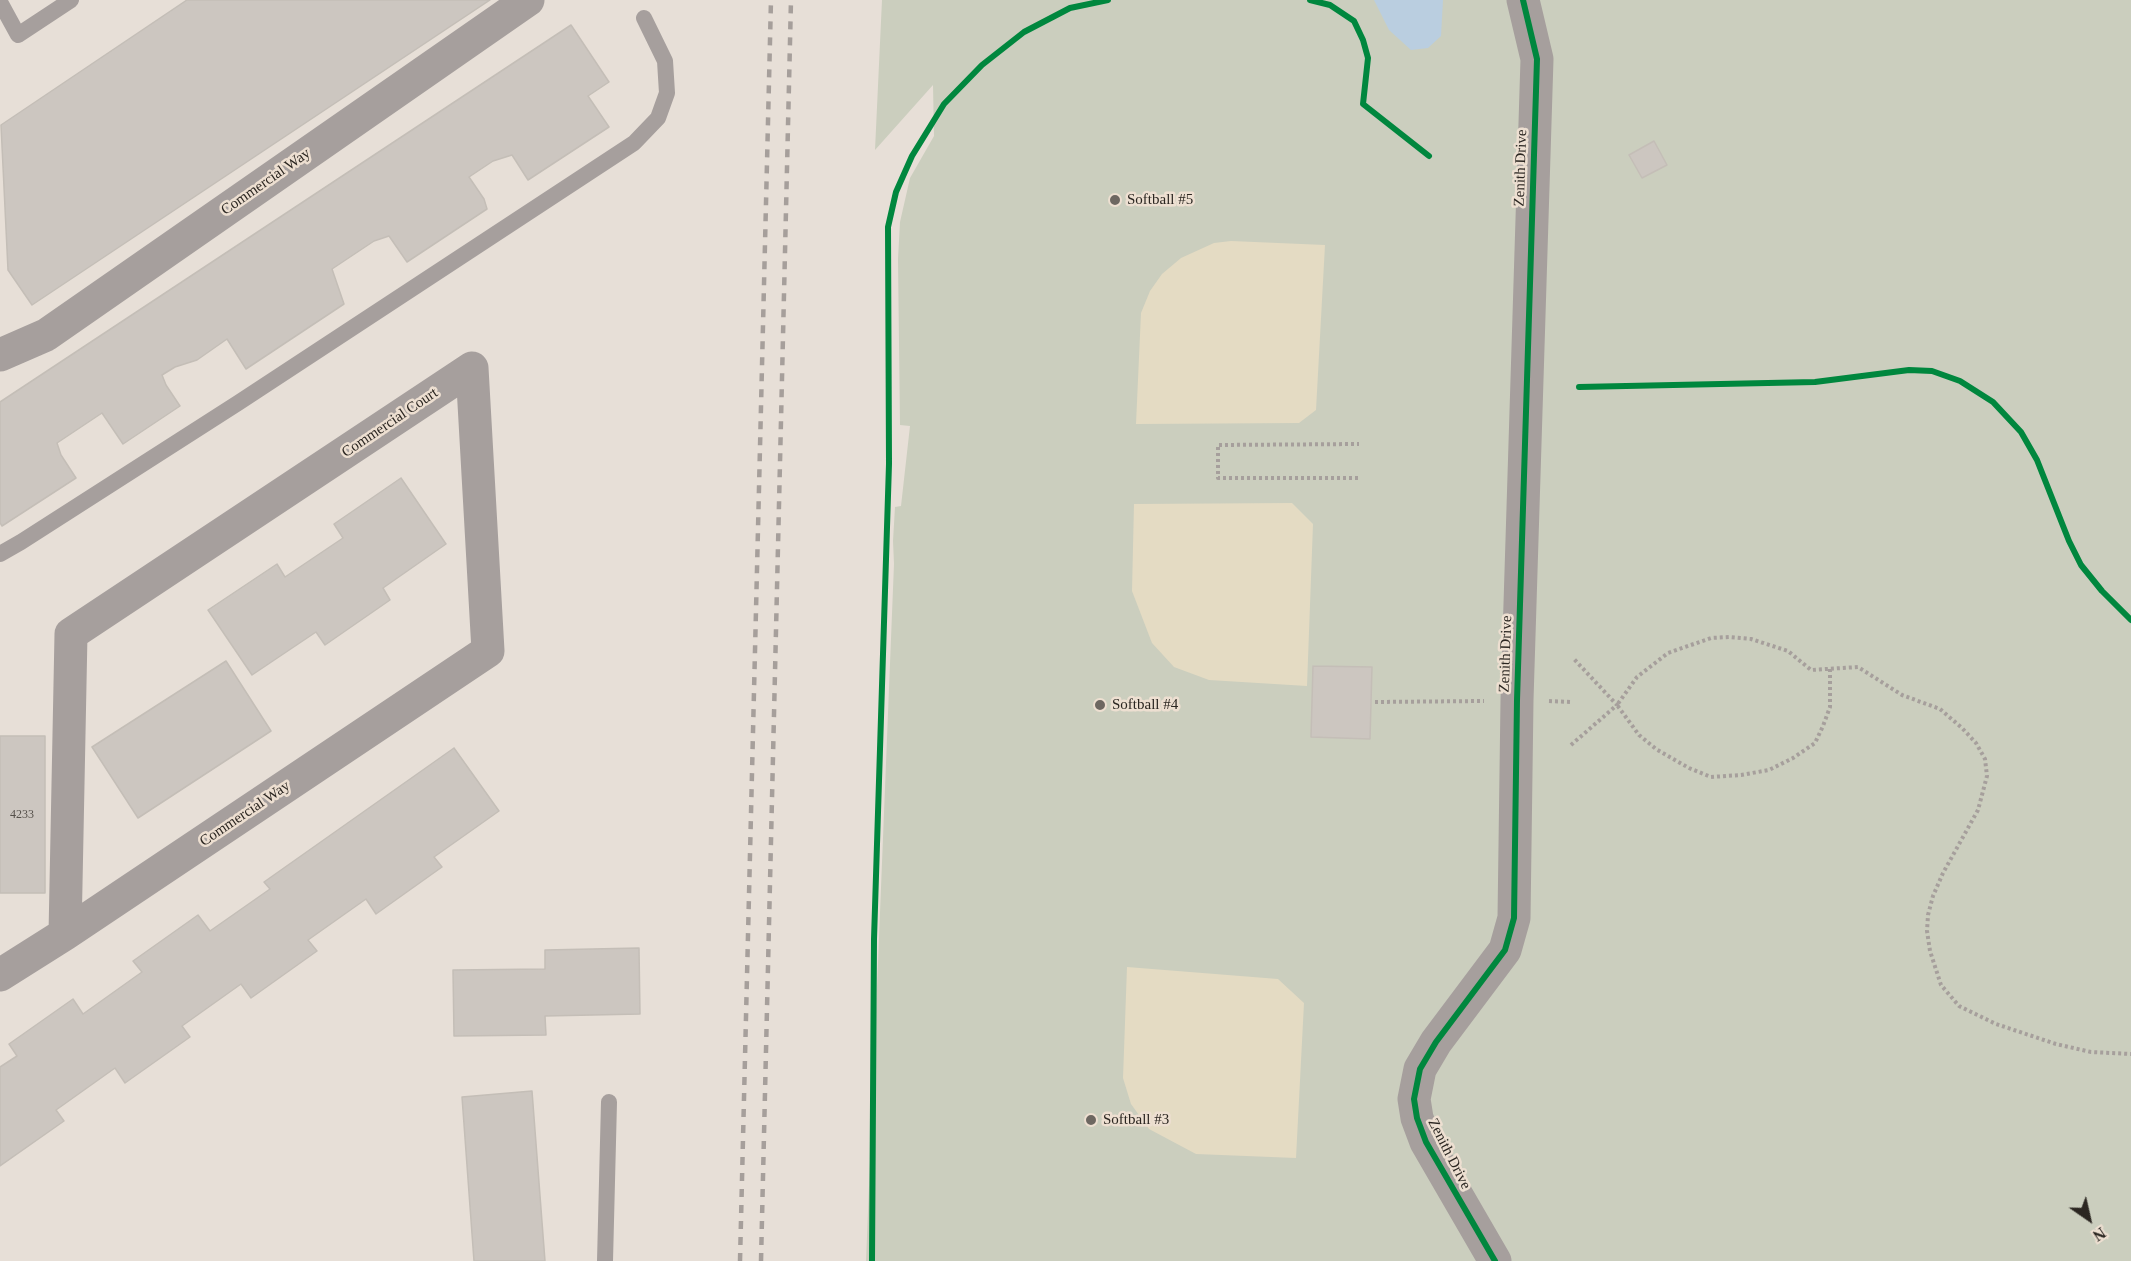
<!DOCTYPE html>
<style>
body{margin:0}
#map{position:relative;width:2131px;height:1261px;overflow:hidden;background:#e7dfd7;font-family:"Times New Roman",serif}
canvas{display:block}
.north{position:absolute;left:2059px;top:1189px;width:60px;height:60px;-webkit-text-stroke:4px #eddfd1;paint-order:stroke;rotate:146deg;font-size:16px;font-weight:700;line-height:24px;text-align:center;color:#2b2621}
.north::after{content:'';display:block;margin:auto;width:21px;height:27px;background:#2b2621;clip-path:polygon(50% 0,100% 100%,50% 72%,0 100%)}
</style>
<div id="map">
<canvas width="2131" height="1261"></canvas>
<div class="north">N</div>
</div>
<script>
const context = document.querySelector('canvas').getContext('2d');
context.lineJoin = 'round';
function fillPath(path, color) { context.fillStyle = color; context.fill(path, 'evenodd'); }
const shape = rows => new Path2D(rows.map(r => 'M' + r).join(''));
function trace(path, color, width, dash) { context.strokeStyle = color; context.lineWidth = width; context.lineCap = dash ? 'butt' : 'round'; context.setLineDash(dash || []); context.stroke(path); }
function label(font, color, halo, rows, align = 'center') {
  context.font = font + ' "Times New Roman",serif'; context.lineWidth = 5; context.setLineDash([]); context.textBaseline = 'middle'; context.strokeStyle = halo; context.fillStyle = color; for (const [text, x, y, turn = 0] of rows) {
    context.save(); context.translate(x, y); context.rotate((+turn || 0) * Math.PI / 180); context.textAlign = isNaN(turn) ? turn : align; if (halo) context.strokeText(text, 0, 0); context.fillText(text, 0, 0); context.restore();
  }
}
const green = shape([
 [882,0,2131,0,2131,1261,866,1261,894,564,893,541,895,507,901,506,910,426,900,425,898,259,900,222,910,178,934,136,933,85,875,150]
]);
const sand = shape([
 [1231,241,1325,245,1316,410,1299,423,1136,424,1141,313,1150,291,1162,274,1181,258,1214,243],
 [1292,503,1313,524,1307,686,1209,680,1174,667,1152,643,1132,591,1134,504],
 [1127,967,1278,979,1304,1003,1296,1158,1196,1154,1149,1129,1131,1104,1123,1078]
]);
const water = shape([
 [1374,0,1443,0,1441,36,1428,48,1411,50,1389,30]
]);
const building = shape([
 [187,0,490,0,32,305,8,270,1,125,187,0],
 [571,25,609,82,588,96,609,127,528,180,512,155,493,161,469,177,484,199,487,209,407,262,389,236,374,241,332,269,344,304,246,369,227,339,197,360,175,367,162,375,166,385,180,406,123,444,102,413,57,443,61,455,76,478,2,526,0,523,0,402,571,25],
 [1654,141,1667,165,1642,178,1629,155,1654,141],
 [401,478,446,544,383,588,390,600,325,645,316,632,252,675,208,610,277,564,285,577,343,538,334,524,401,478],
 [226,661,271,731,138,818,92,747,226,661],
 [1313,666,1372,667,1370,739,1311,737,1313,666],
 [0,736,45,736,45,893,0,893,0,736],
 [454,748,499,811,434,857,442,867,376,914,366,899,308,940,317,951,251,998,241,984,182,1026,190,1037,125,1083,115,1068,56,1110,64,1121,0,1166,0,1067,17,1056,9,1044,73,999,83,1014,142,972,133,961,198,915,210,931,270,889,264,882,454,748],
 [639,948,640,1014,545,1016,546,1035,454,1036,453,970,545,969,545,950,639,948],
 [532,1091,545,1261,474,1261,462,1097,532,1091]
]);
const path = shape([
 [1358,478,1218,478,1218,445,1359,444],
 [1830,669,1830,707,1823,726,1815,743,1793,758,1769,770,1741,775,1711,777,1689,768,1656,749,1639,735,1617,705,1637,677,1668,653,1711,638,1729,637,1751,639,1788,651,1811,670,1858,667,1902,695,1940,709,1962,728,1976,743,1985,759,1987,776,1978,810,1943,873,1933,896,1928,915,1927,931,1930,951,1941,985,1959,1006,1996,1024,2056,1044,2091,1052,2131,1054],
 [1549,701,1572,702],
 [1375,702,1484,701],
 [1571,745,1617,705,1573,658]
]);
const lane = shape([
 [0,2,18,35,71,0],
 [0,554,21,542,238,403,634,143,658,118,667,93,665,61,644,18],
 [605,1261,609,1102]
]);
const street = shape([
 [0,355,46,335,528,0],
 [65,934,71,634,472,368],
 [0,975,65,934,488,651,472,368],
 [1495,1261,1426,1142,1417,1118,1414,1099,1420,1069,1436,1042,1505,950,1514,918,1517,700,1537,59,1523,0]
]);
const rail = shape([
 [740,1261,771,0],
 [761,1261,791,0]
]);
const cycleway = shape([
 [1310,0,1330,5,1354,21,1363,40,1368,58,1363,104,1429,156],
 [1579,387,1815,382,1909,370,1932,371,1960,381,1993,402,2021,432,2037,460,2069,541,2081,565,2102,591,2131,620],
 [872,1261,874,939,889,464,888,227,896,192,912,156,944,104,982,65,1024,32,1070,8,1108,0],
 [1495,1261,1426,1142,1417,1118,1414,1099,1420,1069,1436,1042,1505,950,1514,918,1517,700,1537,59,1523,0]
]);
const markers = [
 [1115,200,6,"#6d6761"],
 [1100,705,6,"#6d6761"],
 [1091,1120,6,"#6d6761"]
];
const numberNames = [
 ["4233",22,815]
];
const streetNames = [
 ["Zenith Drive",1521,168,-88],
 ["Commercial Way",266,182,-35],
 ["Commercial Court",390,423,-34],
 ["Zenith Drive",1506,654,-88],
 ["Commercial Way",245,814,-34],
 ["Zenith Drive",1449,1154,63]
];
const poiNames = [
 ["Softball #5",1127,200],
 ["Softball #4",1112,705],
 ["Softball #3",1103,1120]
];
fillPath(green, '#cbcebe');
fillPath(sand, '#e4dbc3');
fillPath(water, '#bacee0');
fillPath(building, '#ccc6c0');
trace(building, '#c4beb7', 1.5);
trace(path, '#a69f9c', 4, [3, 3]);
trace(lane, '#a69f9d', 16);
trace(street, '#a69f9d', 33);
trace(rail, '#a69f9b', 4.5, [8, 8]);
trace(cycleway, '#00873e', 6);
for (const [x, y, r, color] of markers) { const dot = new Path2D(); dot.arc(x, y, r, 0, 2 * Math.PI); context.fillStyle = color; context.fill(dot); trace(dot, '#eddfd1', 2); }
label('12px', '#55504a', null, numberNames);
label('15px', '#2b2621', '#eddfd1', streetNames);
label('15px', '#2b2621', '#eddfd1', poiNames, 'left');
</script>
